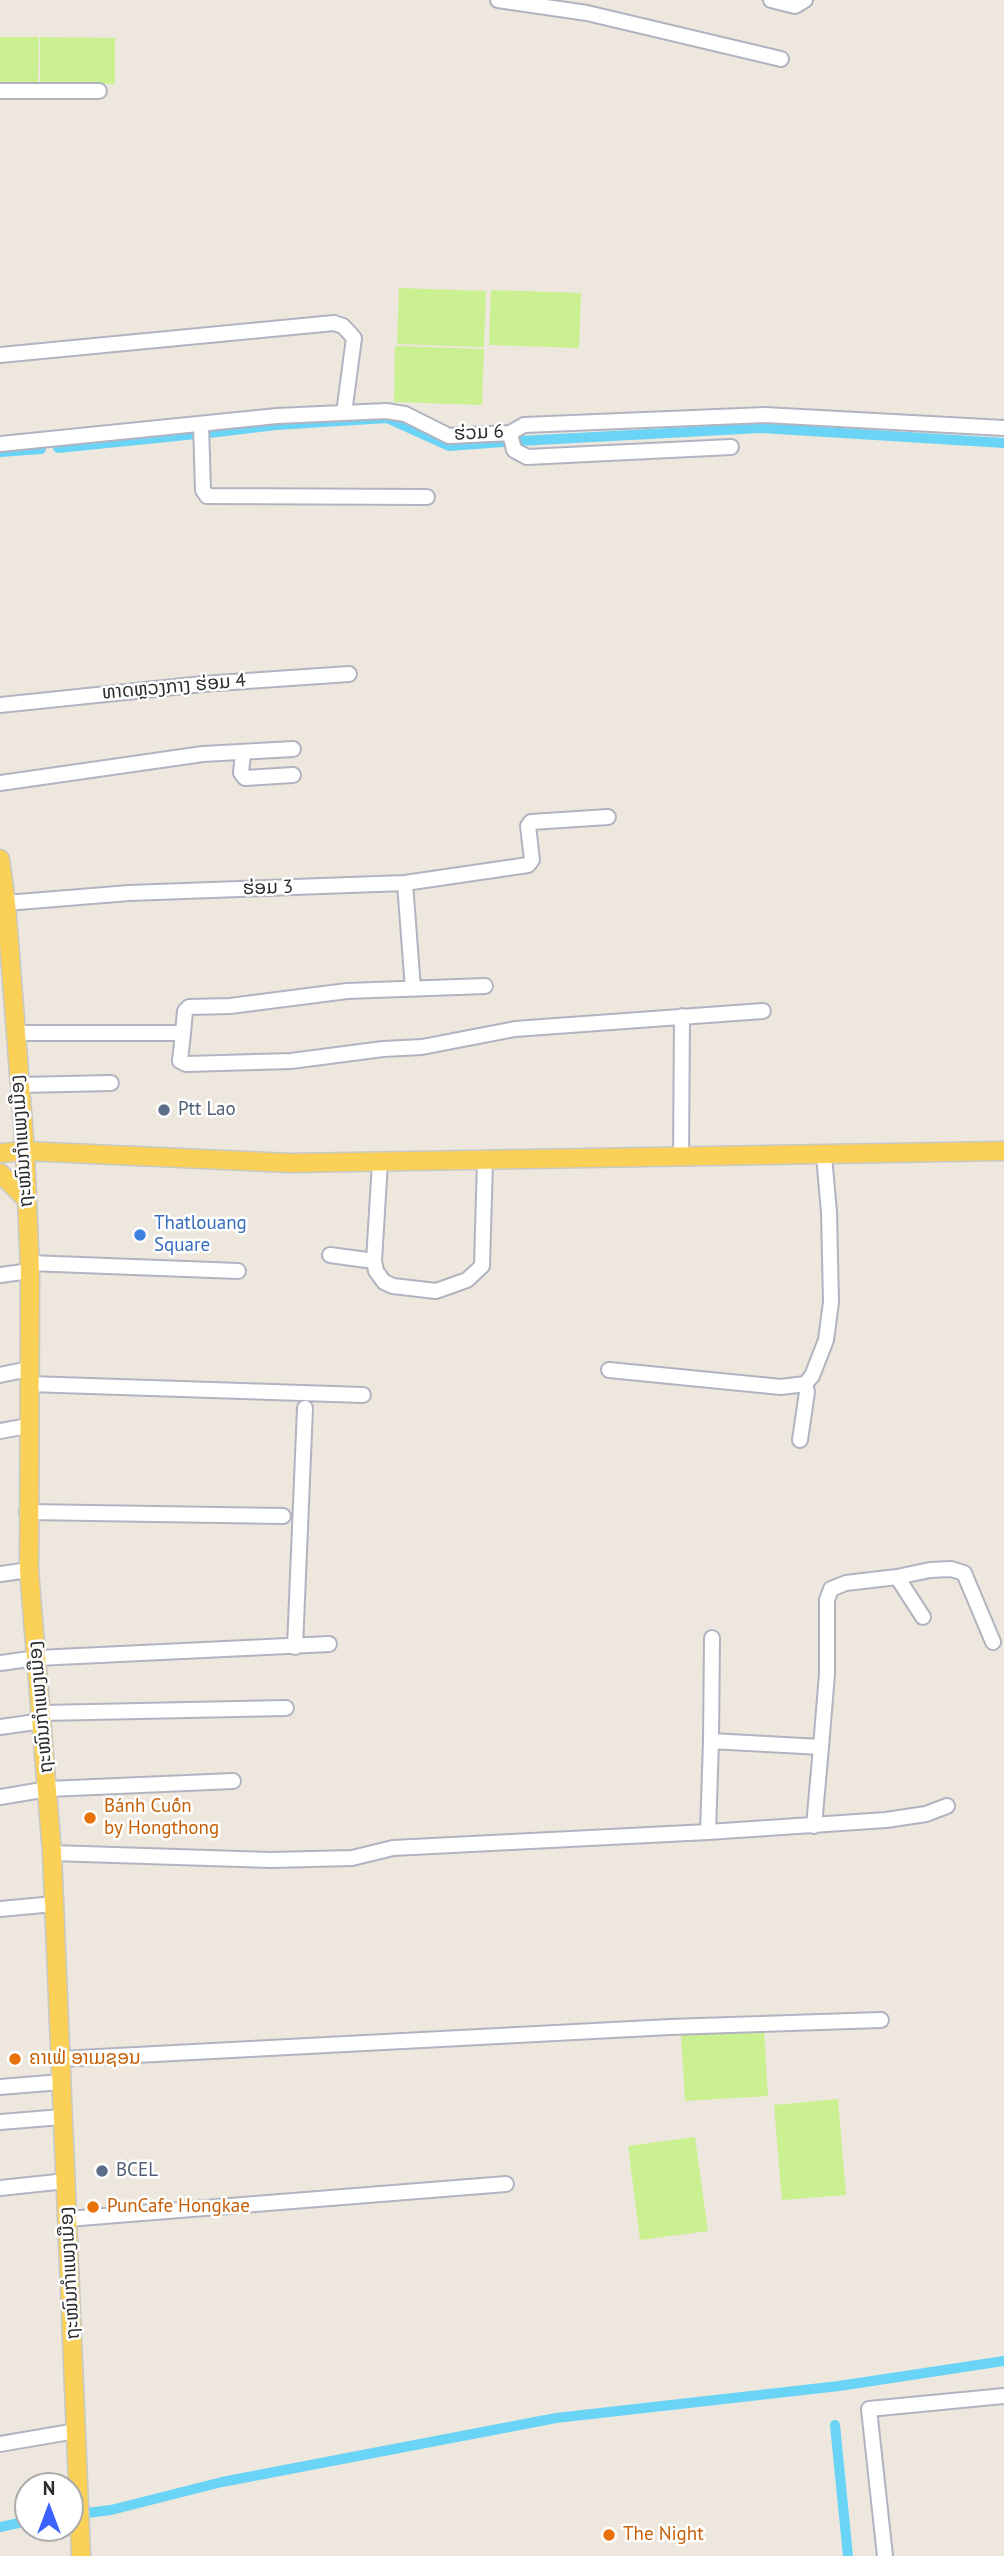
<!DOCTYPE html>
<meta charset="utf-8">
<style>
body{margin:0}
#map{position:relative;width:1004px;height:2556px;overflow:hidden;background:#eee7dd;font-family:"PT Sans",sans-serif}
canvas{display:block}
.north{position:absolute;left:14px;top:2472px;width:70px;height:70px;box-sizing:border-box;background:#fff;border:2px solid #ababab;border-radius:50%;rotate:0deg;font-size:19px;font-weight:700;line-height:28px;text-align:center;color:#2c2c2c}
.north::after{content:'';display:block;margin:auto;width:24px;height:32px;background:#3a62ff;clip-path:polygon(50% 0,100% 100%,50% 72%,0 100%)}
</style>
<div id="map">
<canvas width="1004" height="2556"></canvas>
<div class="north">N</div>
</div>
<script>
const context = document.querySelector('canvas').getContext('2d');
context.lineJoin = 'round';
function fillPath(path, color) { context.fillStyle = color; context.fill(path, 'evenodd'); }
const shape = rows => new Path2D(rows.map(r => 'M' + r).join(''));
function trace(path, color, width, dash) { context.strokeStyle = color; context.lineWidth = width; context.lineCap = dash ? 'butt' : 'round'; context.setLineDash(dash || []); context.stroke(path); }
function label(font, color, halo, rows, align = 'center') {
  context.font = font + ' "PT Sans","Noto Sans Lao",sans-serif'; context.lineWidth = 5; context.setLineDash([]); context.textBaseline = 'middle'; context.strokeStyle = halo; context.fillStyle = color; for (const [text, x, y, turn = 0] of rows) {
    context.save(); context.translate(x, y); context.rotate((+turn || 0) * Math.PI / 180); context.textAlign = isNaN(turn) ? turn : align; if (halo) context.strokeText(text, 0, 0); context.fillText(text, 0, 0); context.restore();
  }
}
const pitch = shape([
 [0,37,39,37,38,83,0,82],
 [40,37,115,38,115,84,40,83],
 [399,288,486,291,484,347,397,344],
 [491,290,581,293,579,348,489,345],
 [395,346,484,349,482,405,394,402],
 [764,2030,768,2096,685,2101,681,2034],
 [838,2099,846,2195,782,2200,774,2105],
 [695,2137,708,2231,640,2240,628,2146]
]);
const canal = shape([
 [209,433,276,425,387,418,449,446,503,442],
 [520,441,761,428,1004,443],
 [58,448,196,434],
 [0,452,41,449],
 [835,2425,848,2556],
 [70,2515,111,2510,222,2482,556,2418,839,2386,1004,2361],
 [0,2527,28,2521]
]);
const minor = shape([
 [498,0,587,13,781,59],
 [771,0,795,6,805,0],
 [0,91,99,91],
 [0,355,334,323,343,326,354,338,344,413],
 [201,425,203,490,207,496,427,497],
 [510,433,514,450,527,457,731,447],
 [0,444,277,416,386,411,405,414,449,436,510,433,524,425,765,415,1004,428],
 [0,705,203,684,349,674],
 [243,753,241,773,245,778,293,775],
 [0,783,203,754,293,749],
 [405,883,413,989],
 [6,903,129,893,405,883,528,865,532,860,528,826,531,822,608,817],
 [15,1033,183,1033,180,1061,186,1064,291,1061,383,1049,422,1047,515,1029,763,1011],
 [183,1033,185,1011,189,1007,230,1006,347,991,485,986],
 [19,1085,111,1083],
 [681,1158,682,1016],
 [380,1162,374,1261,376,1271,384,1282,393,1286,436,1291,467,1280,482,1266,485,1161],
 [330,1255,374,1261],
 [29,1263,238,1271],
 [0,1275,30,1271],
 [609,1370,781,1387,805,1384,812,1376,826,1340,831,1302,829,1212,824,1156],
 [0,1375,29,1369],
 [29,1384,363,1395],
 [0,1431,28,1426],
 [800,1440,807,1392,805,1384],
 [27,1512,283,1516],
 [0,1574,29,1570],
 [897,1577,930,1570,951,1569,964,1573,993,1642],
 [295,1647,305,1408],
 [0,1663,37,1658,329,1644],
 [42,1713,286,1708],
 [0,1727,43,1721],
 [711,1741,712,1638],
 [0,1797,48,1789,233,1781],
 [814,1826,821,1747],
 [708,1832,886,1820,926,1814,947,1806],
 [52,1853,271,1860,352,1858,393,1848,708,1832,711,1741,821,1747,827,1674,827,1600,831,1589,846,1583,897,1577,923,1617],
 [0,1909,54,1904],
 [60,2059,670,2027,881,2020],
 [0,2087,61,2082],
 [0,2122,62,2117],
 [0,2188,66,2181],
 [67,2219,506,2184],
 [0,2444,76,2431],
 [885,2556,869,2409,1004,2396]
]);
const major = shape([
 [0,859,6,903,25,1151,30,1271,29,1570,52,1853,81,2556],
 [0,1153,25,1151,291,1163,1004,1151],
 [0,1173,27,1200]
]);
const markers = [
 [164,1110,7,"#5c6f8a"],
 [140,1235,7,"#3f7fe0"],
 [90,1818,7,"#e8710a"],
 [15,2059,7,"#e8710a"],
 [102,2171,7,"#5c6f8a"],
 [93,2207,7,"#e8710a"],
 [609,2535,7,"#e8710a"]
];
const streetNames = [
 ["ຮ່ວມ 6",479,433,-3],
 ["ທາດຫຼວງກາງ ຮ່ອມ 4",174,687,-5],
 ["ຮ່ອມ 3",268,888,-2],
 ["ຖະໜົນກຳແພງເມືອງ",22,1141,-94],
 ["ຖະໜົນກຳແພງເມືອງ",41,1707,-95],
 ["ຖະໜົນກຳແພງເມືອງ",70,2273,-93]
];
const serviceNames = [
 ["Ptt Lao",178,1110],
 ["BCEL",116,2171]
];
const shopNames = [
 ["Thatlouang",154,1224],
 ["Square",154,1246]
];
const foodNames = [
 ["Bánh Cuốn",104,1807],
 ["by Hongthong",104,1829],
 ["ຄາເຟ່ ອາເມຊອນ",29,2059],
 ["PunCafe Hongkae",107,2207],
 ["The Night",623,2535]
];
fillPath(pitch, '#caf091');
trace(canal, '#6ad4f7', 10);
trace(minor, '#b1b4c0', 18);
trace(major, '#c8c8c8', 21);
trace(minor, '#fff', 14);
trace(major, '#fad156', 18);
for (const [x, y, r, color] of markers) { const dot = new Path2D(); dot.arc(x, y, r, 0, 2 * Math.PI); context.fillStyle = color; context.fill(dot); trace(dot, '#fff', 2.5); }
label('19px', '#2c2c2c', '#fff', streetNames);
label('19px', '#4e5e75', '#fff', serviceNames, 'left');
label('19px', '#366cbe', '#fff', shopNames, 'left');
label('19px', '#c56008', '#fff', foodNames, 'left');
</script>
